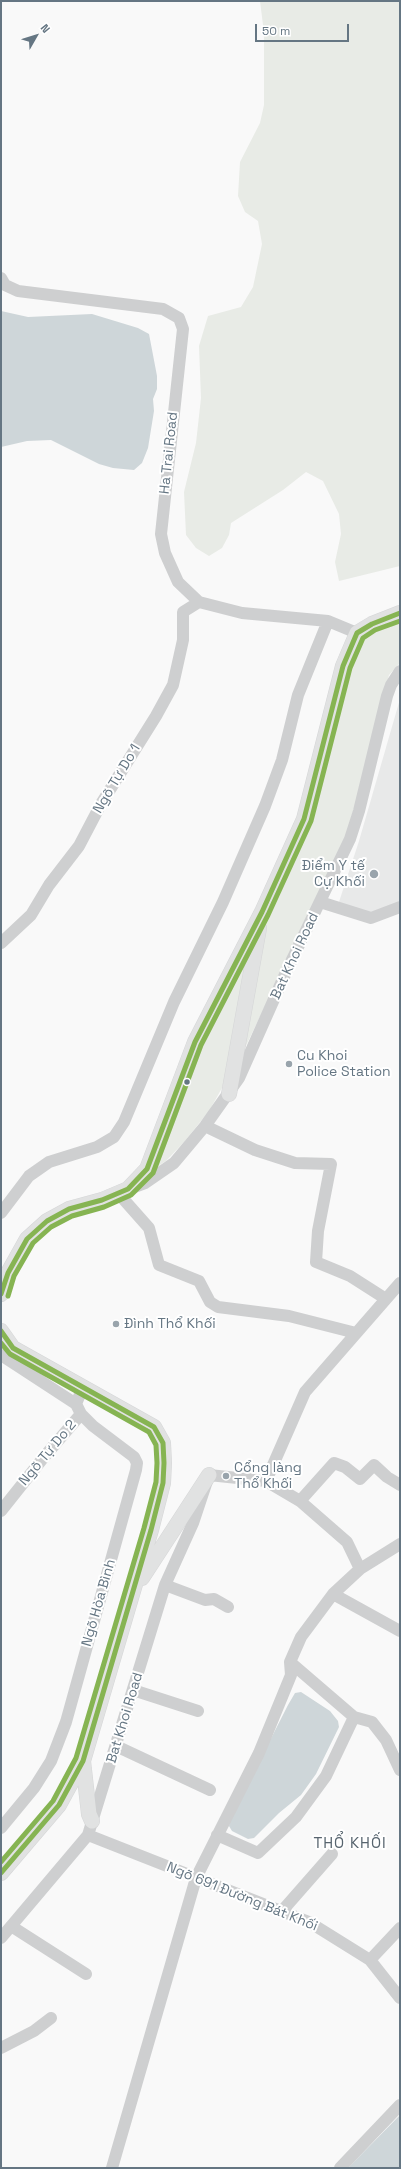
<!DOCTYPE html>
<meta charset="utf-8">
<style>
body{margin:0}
#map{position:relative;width:401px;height:2169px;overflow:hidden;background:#f9f9f9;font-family:"Space Grotesk",sans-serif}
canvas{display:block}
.frame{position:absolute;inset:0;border:2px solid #657683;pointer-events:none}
.north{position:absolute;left:16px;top:16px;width:40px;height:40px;-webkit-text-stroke:3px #fff;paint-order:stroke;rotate:51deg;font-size:11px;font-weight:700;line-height:16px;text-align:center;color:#657683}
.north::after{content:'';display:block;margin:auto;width:14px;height:18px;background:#657683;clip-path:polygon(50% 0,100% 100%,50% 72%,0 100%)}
.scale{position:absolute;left:255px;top:24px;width:94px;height:18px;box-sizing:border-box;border:2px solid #657683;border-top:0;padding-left:5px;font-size:12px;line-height:14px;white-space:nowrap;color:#657683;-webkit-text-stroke:3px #fff;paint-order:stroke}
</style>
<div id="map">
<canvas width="401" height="2169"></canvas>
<div class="frame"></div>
<div class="north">N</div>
<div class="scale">50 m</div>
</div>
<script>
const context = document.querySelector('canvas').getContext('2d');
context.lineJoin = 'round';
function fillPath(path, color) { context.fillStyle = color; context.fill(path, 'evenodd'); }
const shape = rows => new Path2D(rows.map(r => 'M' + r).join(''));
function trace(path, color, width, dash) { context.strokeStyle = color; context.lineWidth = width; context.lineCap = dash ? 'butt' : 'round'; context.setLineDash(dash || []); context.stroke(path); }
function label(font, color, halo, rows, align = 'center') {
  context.font = font + ' "Space Grotesk",sans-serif'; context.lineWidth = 4; context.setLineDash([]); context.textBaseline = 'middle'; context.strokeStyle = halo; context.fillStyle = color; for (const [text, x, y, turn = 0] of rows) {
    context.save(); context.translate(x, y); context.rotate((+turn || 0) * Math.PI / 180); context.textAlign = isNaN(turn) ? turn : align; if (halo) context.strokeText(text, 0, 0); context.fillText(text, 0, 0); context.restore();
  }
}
const built = shape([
 [400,699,400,903,371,915,338,905,359,841]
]);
const green = shape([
 [260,1,400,1,400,566,339,581,335,562,341,534,339,514,323,481,306,472,283,490,231,523,229,535,222,548,209,556,196,548,186,535,184,492,196,443,201,398,199,346,208,316,241,307,253,287,262,244,258,221,245,212,238,196,240,162,260,123,264,105,264,33],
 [400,617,400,663,389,675,358,795,344,841,244,1050,265,925,279,897,315,800,326,764,346,674,362,640,368,634],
 [251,942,228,1071,222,1088,209,1111,184,1142,166,1161,152,1170,205,1038]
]);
const water = shape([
 [1,311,28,317,92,314,138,328,149,334,157,376,157,389,153,399,154,411,148,448,142,463,134,470,113,468,99,464,51,440,27,441,1,447],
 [301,1692,330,1711,338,1721,339,1727,316,1774,301,1795,279,1813,254,1838,248,1839,232,1831,229,1826,230,1819,288,1705,295,1693],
 [400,2115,400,2168,348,2168]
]);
const minor = shape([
 [1,278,5,285,18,291,163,309,179,318,183,329,161,534,165,553,178,582,199,602,242,613,328,621,357,633],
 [320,902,371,918,400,907],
 [1,943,31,915,49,885,79,846,101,804,156,716,173,685,183,640,183,612,199,602],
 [205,1126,255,1150,295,1163,331,1164,318,1231,316,1262,350,1276,386,1299],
 [1,1213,29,1176,49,1162,97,1147,114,1137,124,1122,174,1002,223,902,265,806,282,760,298,695,328,621],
 [356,1333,289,1316,218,1307,210,1302,199,1281,159,1265,149,1228,118,1193,145,1183,174,1163,205,1126,239,1078,287,970,350,839,359,811,387,696,391,685,400,671],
 [1,1355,76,1404],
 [266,1481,305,1392,400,1283],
 [300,1501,334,1463,345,1467,360,1479,374,1465,387,1477,400,1485],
 [1,1511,44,1457,81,1414],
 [165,1585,205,1600,214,1599,228,1607],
 [333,1594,400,1631],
 [133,1690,198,1711],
 [354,1717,372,1722,386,1740,400,1770],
 [116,1746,210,1790],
 [1,1828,34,1788,51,1761,66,1722,136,1470,137,1463,134,1457,93,1426,81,1414,76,1404,83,1387],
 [88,1835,309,1922,370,1960,400,1998],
 [217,1835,258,1853,296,1817,326,1776,354,1717,290,1662],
 [282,1911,332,1854],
 [11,1926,86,1974],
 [1,1938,88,1835,165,1585,193,1523,209,1475,266,1481,300,1501,347,1542,360,1569],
 [370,1960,400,1928],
 [1,2048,34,2031,51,2018],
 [112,2168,196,1878,259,1753,291,1675,290,1662,301,1637,333,1594,360,1569,400,1544],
 [340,2168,400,2105]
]);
const major = shape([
 [229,1094,259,928],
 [1,1294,8,1273,27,1239,47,1221,69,1209,102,1200,128,1189,147,1169,195,1042,262,912,304,819,343,666,357,633,372,624,400,613],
 [1,1331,13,1348,154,1427,163,1443,164,1463,163,1483,151,1530,83,1761,59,1805,1,1873],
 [142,1578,209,1475],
 [83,1761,89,1814,92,1821]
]);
const bus1 = shape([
 [1,1294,8,1273,27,1239,47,1221,69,1209,102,1200,128,1189,147,1169,195,1042,262,912,304,819,343,666,357,633,372,624,400,613],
 [1,1331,13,1348,154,1427,163,1443,164,1463,163,1483,151,1530,83,1761,59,1805,1,1873]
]);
const bus2 = shape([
 [8,1296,14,1276,33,1243,51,1227,72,1216,104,1207,131,1195,153,1173,201,1045,268,915,311,821,350,668,363,638,375,630,400,621],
 [1,1343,10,1354,149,1432,156,1445,157,1463,156,1482,144,1528,76,1758,53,1801,1,1862]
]);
const markers = [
 [374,874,5,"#99a4ac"],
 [289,1064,4,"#99a4ac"],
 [187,1082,3.5,"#657683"],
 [116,1324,4,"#99a4ac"],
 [226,1476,4,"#99a4ac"]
];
const streetNames = [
 ["Ha Trai Road",169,453,-84],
 ["Ngõ Tự Do 1",117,779,-59],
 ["Bat Khoi Road",295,956,-65],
 ["Ngõ Tự Do 2",48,1453,-50],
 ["Ngõ Hòa Bình",99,1603,-74],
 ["Bat Khoi Road",125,1718,-73],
 ["Ngõ 691 Đường Bát Khối",242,1897,22]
];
const poiNames = [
 ["Điểm Y tế",365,866,"right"],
 ["Cự Khối",365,882,"right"],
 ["Cu Khoi",297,1056],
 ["Police Station",297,1072],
 ["Đình Thổ Khối",124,1324],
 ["Cổng làng",234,1468],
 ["Thổ Khối",234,1484]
];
const neighbourhoodNames = [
 ["THỔ KHỐI",350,1844]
];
fillPath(built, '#e8e9e9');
fillPath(green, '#e8ebe6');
fillPath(water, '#ced6d9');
trace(major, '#d5d6d7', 16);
trace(minor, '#cecfd0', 12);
trace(major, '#e1e2e2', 15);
trace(bus1, '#86b452', 5);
trace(bus2, '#86b452', 5);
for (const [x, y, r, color] of markers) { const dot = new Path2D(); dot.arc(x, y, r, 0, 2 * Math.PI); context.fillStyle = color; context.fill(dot); trace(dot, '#fff', 1.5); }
label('14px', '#657683', '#fff', streetNames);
label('14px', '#657683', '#fff', poiNames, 'left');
context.letterSpacing = '1px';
label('15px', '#57646e', '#fff', neighbourhoodNames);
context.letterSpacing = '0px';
</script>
